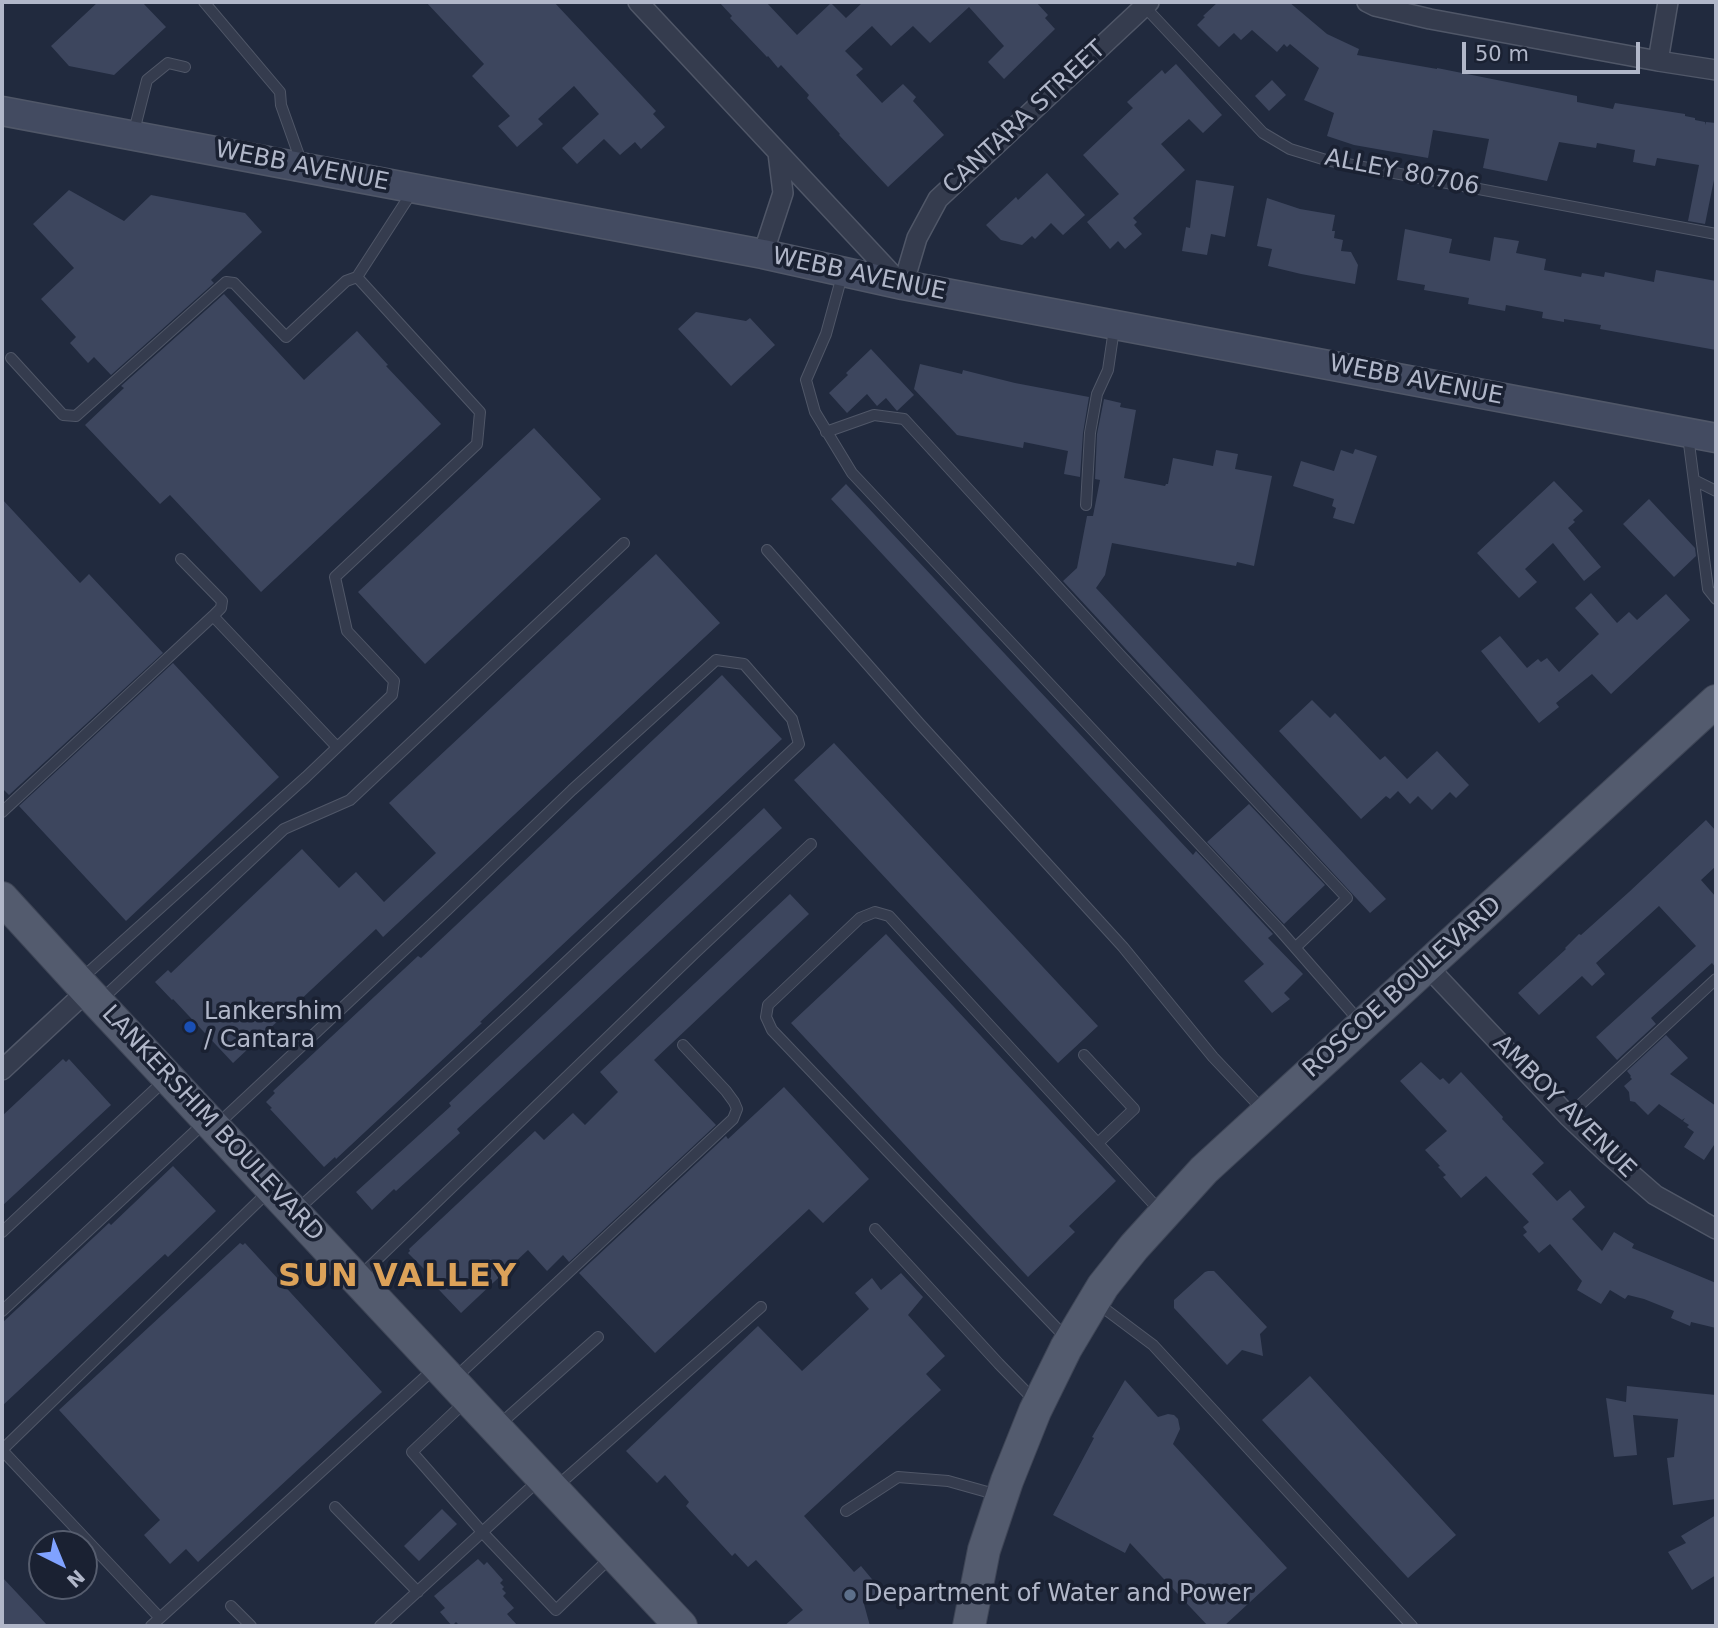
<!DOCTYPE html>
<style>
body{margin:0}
#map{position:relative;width:1718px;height:1628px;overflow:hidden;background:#212a3e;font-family:"DejaVu Sans",sans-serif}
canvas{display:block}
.frame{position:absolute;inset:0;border:4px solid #b1b7c9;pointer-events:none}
.north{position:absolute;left:28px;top:1530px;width:70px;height:70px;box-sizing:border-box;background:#1a2132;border:2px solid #565d6e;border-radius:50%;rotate:137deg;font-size:19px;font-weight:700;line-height:28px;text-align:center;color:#b1b7c9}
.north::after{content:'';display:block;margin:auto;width:24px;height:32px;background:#80a2ff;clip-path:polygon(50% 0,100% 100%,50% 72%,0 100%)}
.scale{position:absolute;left:1462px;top:42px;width:178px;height:32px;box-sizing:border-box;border:4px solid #b1b7c9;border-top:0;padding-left:9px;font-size:21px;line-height:24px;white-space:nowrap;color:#b1b7c9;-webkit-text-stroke:5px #1a2132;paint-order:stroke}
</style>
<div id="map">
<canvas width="1718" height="1628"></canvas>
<div class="frame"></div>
<div class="north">N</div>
<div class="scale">50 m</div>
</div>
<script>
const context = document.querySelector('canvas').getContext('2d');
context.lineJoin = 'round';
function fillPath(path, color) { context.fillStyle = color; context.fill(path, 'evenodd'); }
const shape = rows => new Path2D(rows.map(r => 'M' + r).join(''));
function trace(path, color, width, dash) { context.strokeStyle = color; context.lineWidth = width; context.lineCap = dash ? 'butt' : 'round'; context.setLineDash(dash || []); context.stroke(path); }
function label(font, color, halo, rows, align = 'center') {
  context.font = font + ' "DejaVu Sans",sans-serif'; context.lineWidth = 7; context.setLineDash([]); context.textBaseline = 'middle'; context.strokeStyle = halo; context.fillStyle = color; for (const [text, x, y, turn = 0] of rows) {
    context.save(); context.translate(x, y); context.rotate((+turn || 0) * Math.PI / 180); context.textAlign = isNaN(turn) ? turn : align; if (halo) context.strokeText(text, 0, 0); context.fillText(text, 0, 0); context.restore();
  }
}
const building = shape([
 [98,2,142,2,166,27,114,75,69,66,51,46],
 [426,2,554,2,656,111,653,114,665,127,641,149,635,142,620,155,604,139,577,164,562,148,599,114,574,86,538,119,543,124,517,147,498,126,510,116,472,76,484,64],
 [719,2,766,2,797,35,831,3,846,18,863,2,1036,2,1048,15,1045,18,1055,29,1004,79,988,62,1004,46,969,7,930,43,913,26,891,46,872,26,845,51,863,69,856,75,882,103,903,84,916,97,913,101,944,135,888,187,839,135,840,134,807,98,809,95,781,65,778,68,768,56,767,57,730,18,732,16],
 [1218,2,1289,2,1327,34,1359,49,1357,55,1437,69,1437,68,1577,96,1577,102,1613,109,1615,103,1685,114,1685,116,1695,118,1695,120,1705,122,1705,125,1706,122,1716,123,1716,170,1705,224,1688,221,1699,165,1657,158,1655,166,1633,162,1635,150,1597,143,1596,148,1559,142,1547,181,1483,168,1489,139,1433,130,1428,158,1354,145,1327,136,1334,113,1304,100,1319,68,1290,44,1287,47,1284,44,1277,52,1252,30,1241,40,1234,33,1219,47,1197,25,1205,17,1203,16],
 [1176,64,1222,115,1203,133,1189,119,1161,144,1185,170,1133,218,1137,222,1134,225,1142,234,1125,249,1118,241,1110,249,1087,222,1119,194,1083,155,1133,108,1127,102,1162,70,1165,74],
 [1272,80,1286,95,1269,111,1255,96],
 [1047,173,1085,215,1063,235,1051,223,1035,239,1032,236,1022,245,1001,240,986,225,1016,197,1018,200],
 [1196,180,1234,186,1225,237,1211,234,1207,255,1182,251,1186,227,1190,228],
 [69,190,124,221,151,195,245,213,262,232,211,280,214,283,111,375,94,357,88,363,70,343,76,337,41,299,74,268,33,224],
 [1267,198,1300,209,1335,215,1332,231,1335,231,1334,238,1343,240,1341,251,1351,252,1358,265,1355,284,1301,274,1268,266,1272,249,1257,246],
 [1405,229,1452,239,1449,253,1490,261,1494,237,1519,241,1516,253,1546,259,1544,270,1581,277,1582,273,1604,277,1605,272,1654,282,1656,270,1716,281,1716,350,1600,329,1601,325,1564,319,1564,322,1542,318,1543,312,1506,305,1505,311,1468,304,1469,298,1424,290,1425,285,1397,280],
 [224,294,304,380,357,331,388,365,386,366,441,424,261,592,170,495,160,504,85,425,124,388,121,386],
 [696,312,746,321,750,318,775,345,731,386,678,329],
 [871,349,914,395,897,411,886,398,877,406,867,394,847,413,829,393,848,375,846,373],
 [920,364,962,374,963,370,1015,383,1089,397,1083,433,1080,477,1064,474,1068,451,1024,442,1023,448,957,435,914,389],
 [1104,399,1121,403,1120,407,1136,410,1124,478,1165,486,1166,484,1168,484,1173,458,1213,466,1216,450,1238,454,1235,469,1272,476,1254,566,1237,562,1236,566,1112,543,1105,575,1096,588,1386,899,1370,913,1063,581,1077,568,1087,516,1093,516,1100,480,1095,479,1097,434],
 [534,428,601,499,425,664,358,592],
 [1355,449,1377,456,1354,524,1333,518,1336,508,1332,506,1334,499,1293,486,1301,461,1334,471,1341,450,1353,454],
 [1554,481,1583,511,1573,520,1575,522,1568,528,1601,567,1584,581,1553,543,1525,569,1537,582,1519,598,1477,553],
 [846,484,1193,855,1196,851,1273,934,1268,938,1303,974,1284,993,1290,999,1272,1013,1244,981,1264,964,831,499],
 [2,499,80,583,89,574,163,653,9,795,2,788],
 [1649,499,1695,548,1696,556,1674,577,1623,524],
 [656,554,720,623,383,937,376,929,233,1063,173,999,172,1000,155,982,168,970,171,973,302,849,339,888,356,872,384,902,436,853,389,803],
 [1591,593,1617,623,1629,612,1637,620,1666,594,1690,620,1611,694,1592,674,1556,703,1559,707,1539,723,1481,651,1500,636,1527,668,1538,659,1541,662,1547,658,1559,672,1599,634,1575,608],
 [173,663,279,777,126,921,19,806],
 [722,675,782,739,480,1022,482,1023,336,1159,335,1157,324,1167,270,1109,272,1108,266,1102,275,1093,273,1091,418,956,421,958],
 [1312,700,1330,718,1335,713,1380,760,1385,756,1407,779,1437,751,1469,785,1456,798,1450,792,1432,810,1418,796,1410,804,1398,791,1390,799,1386,796,1361,819,1279,731],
 [834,743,1098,1026,1058,1063,794,780],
 [1249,804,1325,885,1284,924,1207,842],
 [764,808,782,828,457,1129,460,1133,396,1191,394,1189,372,1210,356,1192,451,1106,449,1103],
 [1706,820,1716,831,1716,866,1701,880,1716,897,1716,968,1712,963,1651,1018,1656,1024,1617,1060,1596,1037,1696,946,1659,906,1596,963,1605,974,1592,986,1582,976,1539,1015,1518,993,1566,949,1565,948,1579,934,1581,935,1629,892],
 [790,894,809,914,654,1060,716,1125,569,1262,563,1255,547,1271,528,1250,461,1313,424,1274,426,1271,408,1253,410,1251,409,1249,535,1131,544,1140,573,1113,585,1125,618,1092,600,1072],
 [886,934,1116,1181,1069,1226,1075,1232,1028,1277,791,1023],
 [1666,1035,1688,1058,1670,1074,1716,1106,1716,1142,1704,1160,1684,1147,1694,1132,1687,1127,1689,1125,1683,1121,1685,1118,1682,1120,1659,1104,1648,1115,1635,1102,1630,1101,1629,1092,1624,1086,1632,1079,1630,1077,1631,1076,1627,1071],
 [63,1059,66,1062,69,1059,111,1105,2,1206,2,1116],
 [1421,1062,1440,1080,1443,1078,1449,1084,1461,1072,1503,1117,1502,1119,1544,1163,1532,1174,1557,1201,1570,1190,1585,1207,1572,1219,1602,1251,1614,1232,1634,1244,1632,1248,1716,1283,1716,1328,1691,1322,1690,1326,1671,1318,1674,1311,1644,1299,1628,1295,1625,1299,1610,1290,1601,1304,1577,1290,1582,1281,1550,1244,1539,1253,1532,1245,1523,1235,1527,1232,1523,1227,1529,1222,1486,1176,1461,1198,1443,1177,1446,1175,1438,1167,1440,1166,1425,1150,1447,1131,1400,1081],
 [784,1087,869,1179,823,1223,809,1209,655,1353,579,1273,726,1136,728,1139],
 [173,1166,216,1211,168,1257,165,1254,2,1406,2,1323,109,1223,111,1225],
 [240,1243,243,1245,245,1243,382,1392,198,1562,186,1549,170,1564,144,1535,160,1520,59,1410],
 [1208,1271,1214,1271,1217,1274,1267,1327,1260,1334,1263,1356,1242,1350,1227,1365,1174,1308,1174,1300,1205,1272],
 [901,1273,923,1297,908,1315,945,1356,926,1374,941,1390,804,1516,854,1572,861,1566,881,1590,864,1604,870,1626,784,1626,803,1610,756,1560,748,1567,735,1553,732,1556,686,1506,689,1502,665,1475,657,1483,626,1451,758,1326,802,1371,869,1309,855,1293,872,1278,881,1290],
 [1310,1376,1456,1535,1408,1578,1262,1420],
 [1125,1380,1158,1417,1168,1414,1174,1415,1178,1419,1180,1429,1173,1444,1287,1568,1224,1626,1208,1626,1130,1543,1125,1553,1053,1515,1094,1438,1092,1437],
 [1627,1386,1716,1395,1716,1499,1673,1505,1667,1458,1674,1457,1678,1419,1633,1415,1637,1455,1614,1457,1606,1398,1626,1402],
 [442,1509,457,1524,419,1561,404,1546],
 [1716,1515,1716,1575,1692,1590,1668,1552,1686,1543,1681,1536],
 [478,1559,484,1565,487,1562,503,1580,500,1583,504,1587,502,1589,506,1593,503,1596,514,1608,507,1614,518,1626,460,1626,456,1622,452,1626,440,1612,445,1608,434,1596],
 [2,1577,48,1626,2,1626]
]);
const lane = shape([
 [204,2,280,92,281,105,302,164],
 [1144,6,1263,133,1290,149,1326,160,1716,234],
 [133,135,147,80,168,63,185,67],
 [843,272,826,334,806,380,815,412,852,473,1278,928,1361,1023],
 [357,277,412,192],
 [11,358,63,415,76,416,226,282,234,283,286,337,346,281,357,277,480,412,477,444,335,577,347,631,394,681,392,695,306,777,81,979],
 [826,432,874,415,904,419,1121,656,1347,898,1296,947],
 [1688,436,1708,589,1716,599],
 [1694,480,1716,491],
 [1086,505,1090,433,1097,394,1108,370,1114,329],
 [767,550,919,723,1123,947,1213,1057,1263,1110],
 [181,559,222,601,221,608,213,616],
 [2,812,213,616,337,747],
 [101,1000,284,829,350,800,624,543],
 [1084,1055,1134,1109,1098,1143],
 [1568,1116,1716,979],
 [218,1124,447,910,572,790,716,660,744,664,792,719,799,744,515,1010,296,1211],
 [269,1191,2,1450,160,1618,435,1368],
 [875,1229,999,1364,1035,1401],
 [2,1232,165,1080],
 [360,1276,695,953,811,844],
 [1097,1303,1153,1345,1412,1626],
 [2,1311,204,1123],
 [1066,1338,772,1030,766,1017,768,1005,860,918,875,912,889,916,1160,1211],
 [455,1378,733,1119,737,1109,734,1102,726,1091,683,1045],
 [466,1401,412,1452,483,1533,556,1610,610,1558],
 [499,1425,598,1337],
 [556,1487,761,1307],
 [335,1507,418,1592],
 [846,1511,898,1477,948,1481,998,1495],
 [231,1606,251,1626],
 [151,1626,160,1618],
 [380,1626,539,1480]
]);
const street = shape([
 [638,2,902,285],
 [1367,2,1375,6,1430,19,1658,61,1716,70],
 [1658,61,1668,2],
 [763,254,783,193,778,153],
 [903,285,917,238,938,199,1149,2],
 [1427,966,1568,1116,1608,1154,1655,1195,1716,1229],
 [2,1070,87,991]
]);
const secondary = shape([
 [2,111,763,254,903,285,1716,438]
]);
const primary = shape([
 [2,898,87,991,681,1626],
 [969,1626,984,1550,1007,1481,1035,1411,1066,1348,1094,1301,1103,1286,1134,1247,1204,1170,1716,701]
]);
const markers = [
 [190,1027,7,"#1a4fb4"],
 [850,1595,7,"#5c6f8a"]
];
const streetNames = [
 ["CANTARA STREET",1025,118,-43],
 ["WEBB AVENUE",302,167,11],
 ["ALLEY 80706",1402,173,11],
 ["WEBB AVENUE",859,275,12],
 ["WEBB AVENUE",1416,381,11],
 ["ROSCOE BOULEVARD",1403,988,-42],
 ["AMBOY AVENUE",1564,1107,45],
 ["LANKERSHIM BOULEVARD",212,1124,47]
];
const poiNames = [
 ["Lankershim",204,1013],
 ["/ Cantara",204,1041],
 ["Department of Water and Power",864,1595]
];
const districtNames = [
 ["SUN VALLEY",398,1278]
];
fillPath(building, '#3d465e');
trace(lane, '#505768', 12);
trace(street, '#505768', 22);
trace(secondary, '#505768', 31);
trace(primary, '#3e4556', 34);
trace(lane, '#353c4e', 10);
trace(street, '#353c4e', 19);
trace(secondary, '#434b61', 28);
trace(primary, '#535b6e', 32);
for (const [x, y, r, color] of markers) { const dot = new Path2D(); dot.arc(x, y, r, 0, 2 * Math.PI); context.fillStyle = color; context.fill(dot); trace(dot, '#1a2132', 2.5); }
label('24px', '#b1b7c9', '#1a2132', streetNames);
label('24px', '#b1b7c9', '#1a2132', poiNames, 'left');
context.letterSpacing = '2px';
label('bold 32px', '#dca259', '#1a2132', districtNames);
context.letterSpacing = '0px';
</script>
